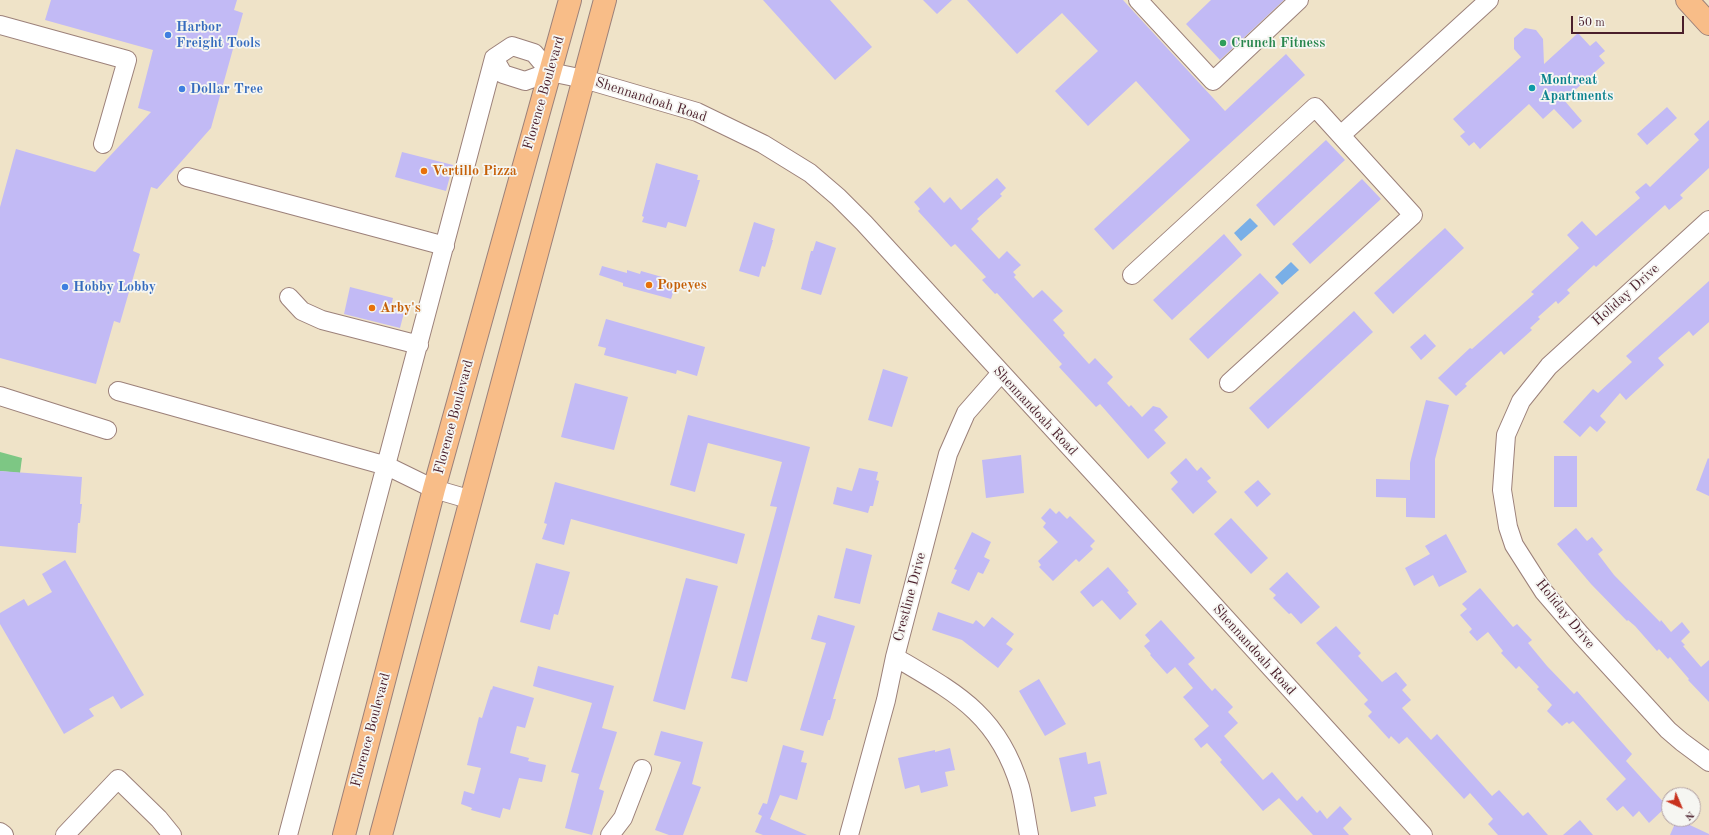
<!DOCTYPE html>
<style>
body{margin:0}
#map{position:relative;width:1709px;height:835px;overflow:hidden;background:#efe3c8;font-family:"Old Standard TT",serif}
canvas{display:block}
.north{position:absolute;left:1661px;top:787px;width:40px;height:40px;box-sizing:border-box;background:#f6f6f2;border:1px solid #b1a0a2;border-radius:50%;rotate:136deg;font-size:11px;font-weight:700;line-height:16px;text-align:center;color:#4a1f2b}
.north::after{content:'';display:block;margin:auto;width:14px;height:18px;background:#c8321e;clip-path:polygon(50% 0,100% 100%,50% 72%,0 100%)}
.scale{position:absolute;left:1571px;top:16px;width:113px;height:18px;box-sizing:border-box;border:2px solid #4a1f2b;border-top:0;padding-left:5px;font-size:12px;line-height:14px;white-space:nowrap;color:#4a1f2b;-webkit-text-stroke:3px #f6f6f2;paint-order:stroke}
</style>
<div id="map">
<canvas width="1709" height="835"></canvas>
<div class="north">N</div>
<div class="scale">50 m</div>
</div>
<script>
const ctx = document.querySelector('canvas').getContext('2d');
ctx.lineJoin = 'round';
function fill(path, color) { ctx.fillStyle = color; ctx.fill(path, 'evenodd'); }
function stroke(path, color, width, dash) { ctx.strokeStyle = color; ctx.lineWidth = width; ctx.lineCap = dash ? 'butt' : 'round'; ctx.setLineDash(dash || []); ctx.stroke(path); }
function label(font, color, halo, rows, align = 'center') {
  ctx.font = font + ' "Old Standard TT",serif'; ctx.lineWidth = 3.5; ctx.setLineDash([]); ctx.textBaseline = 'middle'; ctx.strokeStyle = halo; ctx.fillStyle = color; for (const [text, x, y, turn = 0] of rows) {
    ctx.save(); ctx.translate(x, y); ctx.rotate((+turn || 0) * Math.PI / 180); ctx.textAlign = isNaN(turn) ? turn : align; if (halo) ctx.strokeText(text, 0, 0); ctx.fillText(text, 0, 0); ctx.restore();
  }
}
fill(new Path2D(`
 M0,452L22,458L20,473L0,471Z`), '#7dc784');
fill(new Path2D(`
 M1250,218L1258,226L1241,241L1234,233Z
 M1291,262L1299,270L1282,285L1275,277Z`), '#79afe7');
fill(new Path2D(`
 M51,0H237L234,10L243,13L211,128L157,189L151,187L133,251L140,254L120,323L114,321L96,384L0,358V207L16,149L95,172L151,112L138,108L153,50L45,20Z
 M763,0H830L872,47L835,80Z
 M923,0H952L937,14Z
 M967,0H1123L1225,111L1286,54L1305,75L1113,250L1094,229L1190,140L1136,81L1088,126L1055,91L1098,51L1062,13L1017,54Z
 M1211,0H1284L1220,60L1186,24Z
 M1525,28L1536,30L1543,39L1544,64L1578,33L1590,46L1596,41L1605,51L1599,56L1605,63L1564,100L1582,121L1573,129L1554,109L1543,119L1529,104L1480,149L1474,142L1469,146L1460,136L1465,132L1453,119L1521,57L1514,49V38Z
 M1667,107L1677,118L1647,145L1637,134Z
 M1709,120V168L1680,195L1683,198L1669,210L1665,205L1596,267L1594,265L1567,290L1570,293L1558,304L1556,301L1538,317L1540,319L1530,328L1532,330L1504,355L1501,351L1465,384L1467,386L1456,396L1438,378L1470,348L1472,349L1534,294L1531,292L1579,248L1567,235L1582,221L1596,236L1640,198L1635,192L1646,183L1650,187L1699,140L1694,134Z
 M1326,140L1345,160L1274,226L1256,205Z
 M402,152L453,165L446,191L395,177Z
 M656,163L698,175L697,180H700L686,227L668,222L666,228L642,222L644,217L642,216Z
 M997,178L1006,188L1000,194L1002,196L977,219L979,221L971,229L999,259L1007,251L1021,265L1013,272L1016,275L1014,277L1033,298L1042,290L1063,311L1053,320L1065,333L1063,335L1089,364L1095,358L1113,377L1107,383L1129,407L1131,405L1142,417L1153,406L1160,408L1168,417L1154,430L1166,443L1148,459L1100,404L1096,407L1059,367L1062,364L997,293L995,294L982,280L986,277L955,244L951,247L918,211L920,209L914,202L930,187L944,203L950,197L961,210Z
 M1362,179L1381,199L1310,264L1292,244Z
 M754,222L775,229L772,240H773L765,267L762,266L759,277L739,271Z
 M1445,228L1464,248L1393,314L1374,293Z
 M1224,234L1242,255L1172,320L1153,300Z
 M816,241L836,248L821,295L801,289L811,251H813Z
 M602,266L627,273V270L640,274L641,271L662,277L661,280L676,284L671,299L623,286V283L599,275Z
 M1260,273L1279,293L1208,359L1189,339Z
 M1709,281V322L1693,336L1689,331L1658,358L1664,365L1626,400L1620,393L1600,416L1606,422L1597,432L1590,426L1580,437L1563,422L1593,389L1598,393L1632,362L1626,356Z
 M350,287L393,298L391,306L405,309L400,328L344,314Z
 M1354,311L1373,332L1268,429L1249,408Z
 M606,319L705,347L697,376L677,370L676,374L604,355L606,348L598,346Z
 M1425,334L1436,346L1421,360L1410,347Z
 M883,369L908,377L892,427L868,420Z
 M575,383L628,397L614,450L561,437Z
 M1426,400L1449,405L1435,459V518L1406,517V498L1376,497V479L1410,480V463Z
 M688,415L810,447L747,682L731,678L777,507L770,506L782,462L708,443L695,492L670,485Z
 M1021,455L1024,493L986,498L982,460Z
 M1554,456H1577V507H1554Z
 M1186,458L1197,471L1201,467L1211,478L1207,481L1217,492L1193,514L1171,489L1178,482L1170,473Z
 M1708,458L1709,459V496L1696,490Z
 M859,468L878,472L876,480L879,481L873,506H870L868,513L833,504L837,487L852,491Z
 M0,471L82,477L80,504H82L80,523H78L76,553L0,546Z
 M1258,480L1271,494L1257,507L1244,492Z
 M555,482L745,534L737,564L571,519L564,545L542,539L547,524L544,523Z
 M1050,508L1056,514L1059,511L1067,519L1070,516L1095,541L1090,546L1093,549L1079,562L1076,559L1053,581L1039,567L1041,565L1038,561L1058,542L1043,527L1046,523L1041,518Z
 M1231,518L1268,558L1251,574L1214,534Z
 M1576,528L1587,541L1592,537L1603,550L1598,554L1614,575L1660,622L1661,620L1671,632L1682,622L1690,632L1681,641L1685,645L1683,646L1701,667L1709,660V702L1688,680L1689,679L1670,657L1668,659L1659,649L1657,651L1635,626L1628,620L1627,621L1591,584L1557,544Z
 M972,532L991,542L984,557L990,560L983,574L978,572L969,591L951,583L957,570L954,569Z
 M1446,534L1467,572L1439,587L1433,575L1414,586L1405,568L1430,554L1425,546Z
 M846,548L872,555L860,604L834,598Z
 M65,560L144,695L121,709L113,696L89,709L94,716L64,734L0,624V613L24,599L28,606L52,592L42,574Z
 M536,563L570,572L558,615L554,614L550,630L520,622Z
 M1108,567L1129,591L1127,592L1137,604L1120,620L1102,600L1093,607L1080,592Z
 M1287,572L1320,607L1301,624L1291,613L1289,614L1273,598L1276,595L1269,589Z
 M686,578L718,586L685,710L653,701Z
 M1480,588L1513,627L1517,624L1532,640L1528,643L1547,666L1574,694L1577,691L1632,754L1626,761L1667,806L1649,823L1639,811L1633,817L1623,806L1617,811L1606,799L1626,779L1573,721L1569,724L1567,722L1562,726L1547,711L1552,705L1537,689L1539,687L1519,666L1516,669L1501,653L1503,651L1488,632L1477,641L1469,632L1472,629L1460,615L1467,609L1462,604Z
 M938,612L973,624L976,620L984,627L992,617L1014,634L1006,644L1013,649L998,668L962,640L932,630Z
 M818,615L855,626L837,686L833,699H836L830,720H828L823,736L800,730L826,643L811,639Z
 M1161,620L1195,658L1188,664L1212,691L1215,688L1233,707L1228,712L1238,723L1224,736L1263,780L1272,772L1297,801L1302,796L1317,813L1320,810L1327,819L1340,806L1352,819L1343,828L1349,835H1313L1279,798L1263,811L1220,762L1222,760L1207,743L1201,748L1194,739L1209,726L1183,697L1193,688L1175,667L1167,674L1150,655L1151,654L1144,646L1150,641L1145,635Z
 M1336,626L1361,653L1358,656L1382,682L1396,672L1407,685L1402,690L1411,700L1402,708L1431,740L1437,734L1492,796L1499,790L1523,816L1528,812L1548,835H1498L1488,824L1493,819L1470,793L1464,799L1407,737L1399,744L1391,736L1389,739L1368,716L1372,712L1364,704L1368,700L1316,643Z
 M538,666L614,686L602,728L617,732L599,789L604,791L592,835L565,828L579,774L571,772L592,703L533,686Z
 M1039,679L1066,724L1045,736L1019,691Z
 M493,686L534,698L525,728L517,726L510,753L529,758L528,761L546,765L542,782L519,778L510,810L503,808L500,818L471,810L472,808L461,804L464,791L474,794L481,768L467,765L479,717L482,718L491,689L492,690Z
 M661,731L703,742L692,784L701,787L683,835H669L655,830L681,762L654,755Z
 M783,745L804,751L801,762L807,763L797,800L780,795L770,819L807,835H763L755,832L762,816L758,814L763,803L767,804Z
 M950,748L955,770L945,772L948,786L921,793L919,785L905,789L898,758L935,750V752Z
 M1086,752L1088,764L1100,761L1107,794L1094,797L1096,806L1071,812L1059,758Z
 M1677,819L1709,834V835H1670Z
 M1580,820L1593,835H1563Z`), '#c2baf5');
const minor = new Path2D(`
 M1138,0L1213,81L1299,0
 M0,25L127,60L103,144
 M494,58L503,74L525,81L550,72L584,79L697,112L763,144L810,173L838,197L864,223L1110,491L1423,835
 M1341,135L1489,0
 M187,177L445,246
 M1709,220L1549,366L1521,401L1506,435L1502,490L1508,527L1514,545L1544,592L1581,635L1668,730L1682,742L1709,762
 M1132,275L1315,107L1413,215L1229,383
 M289,297L302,311L322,320L419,345
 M118,391L387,466L434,489L472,500
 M0,396L107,430
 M895,657C956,693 998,714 1020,787C1024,802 1026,819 1029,835
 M0,832L4,835
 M65,835L118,779L159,819L172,835
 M288,835L494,58L512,46L534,53L550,72
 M610,835L623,818L642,769
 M849,835L886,700L895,657L948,454L966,413L1001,373`);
const major = new Path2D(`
 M1687,0L1709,24`);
const highway = new Path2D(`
 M344,835L434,489L570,0
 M381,835L605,0`);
stroke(minor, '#9c817a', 20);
stroke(major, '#9c817a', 24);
stroke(highway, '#9c817a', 24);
stroke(minor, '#fff', 18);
stroke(major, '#f8bd88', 22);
stroke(highway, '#f8bd88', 22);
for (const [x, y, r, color] of [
 [168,35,4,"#3f7fe0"],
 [1223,43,4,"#2e9e5b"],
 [1532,88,4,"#0f9aa8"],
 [182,89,4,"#3f7fe0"],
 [424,171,4,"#e8710a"],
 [649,285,4,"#e8710a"],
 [65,287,4,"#3f7fe0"],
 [372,308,4,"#e8710a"]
]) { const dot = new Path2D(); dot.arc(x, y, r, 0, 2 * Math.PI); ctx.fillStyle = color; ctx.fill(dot); stroke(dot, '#f6f6f2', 1.5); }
label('bold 14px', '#366cbe', '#f6f6f2', [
 ["Harbor",176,27],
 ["Freight Tools",176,43],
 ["Dollar Tree",190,89],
 ["Hobby Lobby",73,287]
], 'left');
label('bold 14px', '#27864d', '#f6f6f2', [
 ["Crunch Fitness",1231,43]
], 'left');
label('bold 14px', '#0d838f', '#f6f6f2', [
 ["Montreat",1540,80],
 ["Apartments",1540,96]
], 'left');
label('14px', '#4a1f2b', '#f6f6f2', [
 ["Florence Boulevard",544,93,-74],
 ["Shennandoah Road",651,100,18],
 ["Holiday Drive",1626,295,-42],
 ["Shennandoah Road",1035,411,47],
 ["Florence Boulevard",454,417,-75],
 ["Crestline Drive",910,597,-75],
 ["Holiday Drive",1565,614,51],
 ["Shennandoah Road",1254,650,48],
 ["Florence Boulevard",371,730,-75]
]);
label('bold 14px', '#c56008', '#f6f6f2', [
 ["Vertillo Pizza",432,171],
 ["Popeyes",657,285],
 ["Arby's",380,308]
], 'left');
</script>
